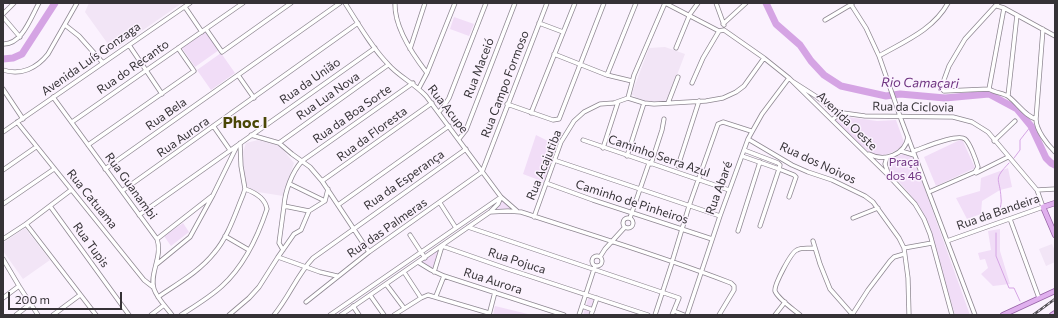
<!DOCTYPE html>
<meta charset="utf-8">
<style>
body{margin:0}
#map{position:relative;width:1058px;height:318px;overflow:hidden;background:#fbf2fe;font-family:Commissioner,sans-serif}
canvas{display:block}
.frame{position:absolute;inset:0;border:4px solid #353236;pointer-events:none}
.scale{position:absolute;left:8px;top:292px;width:114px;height:18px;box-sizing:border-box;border:2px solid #353236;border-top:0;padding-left:5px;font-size:12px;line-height:14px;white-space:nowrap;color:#353236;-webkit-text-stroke:3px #fbf2fe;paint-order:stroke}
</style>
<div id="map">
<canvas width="1058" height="318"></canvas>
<div class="frame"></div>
<div class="scale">200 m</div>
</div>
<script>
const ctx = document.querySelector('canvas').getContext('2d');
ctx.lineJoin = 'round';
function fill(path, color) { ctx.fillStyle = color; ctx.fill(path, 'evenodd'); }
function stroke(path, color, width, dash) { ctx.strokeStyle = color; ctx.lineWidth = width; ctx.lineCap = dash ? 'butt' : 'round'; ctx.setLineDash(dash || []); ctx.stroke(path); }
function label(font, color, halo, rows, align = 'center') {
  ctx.font = font + ' Commissioner,sans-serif'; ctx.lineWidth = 3; ctx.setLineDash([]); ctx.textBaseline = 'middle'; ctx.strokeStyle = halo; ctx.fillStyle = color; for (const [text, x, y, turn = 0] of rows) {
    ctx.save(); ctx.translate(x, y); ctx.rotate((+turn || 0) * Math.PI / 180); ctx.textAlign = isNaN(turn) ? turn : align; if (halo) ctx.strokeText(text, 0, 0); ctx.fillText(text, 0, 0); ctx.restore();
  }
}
fill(new Path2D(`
 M89,3H182L113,51L85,12Z
 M665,47L685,54L667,101L644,102L634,98L635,96L632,95V93L649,48Z
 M258,140L280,146L294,163L283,196L258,192L248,187L244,179L241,158L246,143Z
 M25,228L50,260L23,279L3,251V243Z
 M1052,244L1055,251V262L1046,266L1039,249Z`), '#f2e5f6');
fill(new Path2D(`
 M454,17L474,24L469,36L450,29Z
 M206,31L219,50L195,67L182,48Z
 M221,53L235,73L211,90L197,70Z
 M840,116L877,121L896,120L904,142L903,146C897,150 890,154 883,155C866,157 846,131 835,121Z
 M536,135L558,146L544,182L523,174Z
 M962,139L975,168L936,186L924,157Z
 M906,153L911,155L914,159L970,315H955L927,221L918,204L889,170C887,157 896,157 906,153Z
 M1008,168L1012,187L1000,190L982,201L981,214L967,219L956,198L980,191L981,178Z
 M502,199L515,210L491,211Z
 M183,223L189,232L171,246L164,236Z
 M1000,229V251L1010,284L993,286L981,274L988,268L985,259L980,260L978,253L991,250L988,231Z
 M442,246L435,271L419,262Z
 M589,296L595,298L590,315H583Z
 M495,306L532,315H493Z`), '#f1ddf7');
stroke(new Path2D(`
 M1014,158L1020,150V140L1031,126
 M1000,211C1000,207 1002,202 1001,198C1000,177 992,181 1009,163
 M996,233V256L1009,288H1014L1020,301`), '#d5a4e4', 1);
stroke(new Path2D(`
 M766,3L776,24L800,45L811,61L824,75L841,86L886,96L900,94L945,98L989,94L1017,109L1031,126L1046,158L1051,163L1055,165
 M3,59L13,58L22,54L55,3`), '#d5a4e4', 7);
const minor = new Path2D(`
 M345,3C358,23 371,47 388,64C398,76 414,83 426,96L501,197L517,211
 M395,3C394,27 413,55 427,73
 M665,3L719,31L724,30
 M716,3L724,25
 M850,3L866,28L879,56L901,119L975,315
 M998,3L965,39L949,66L941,88L944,91L989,89C995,93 1004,93 1009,97C1018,104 1026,117 1036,119C1036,130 1047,144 1055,152
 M997,6L1004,8L1055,36
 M185,7L202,32
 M3,14L14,3
 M3,17L20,37
 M825,20L852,4
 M539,23L563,32
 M723,24L746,3
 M65,25L79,36L103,63
 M206,29L222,52L291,3
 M724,30L764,58L789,78L889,176L915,204L924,219L930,234L952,315
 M3,44C22,45 31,17 39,3
 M129,45L162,94
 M676,48L690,14L698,3
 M410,49L425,3
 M554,54L607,75L632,81
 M879,56C905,41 933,30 948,3
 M3,70C21,76 37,68 48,54L77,3
 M238,75L254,98
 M607,75L636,3
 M792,81L817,97L834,110L843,113L865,116L953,117L972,122L988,132L1037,190L1043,207L947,241
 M692,83L703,58L719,31
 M419,88L427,73L455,3
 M3,89L23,119
 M989,89L1004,8
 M1008,96L1017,15
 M53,97L157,239C163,256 149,274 154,289C157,298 166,307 172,315
 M628,98L634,75L665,3
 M668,103L678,77
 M507,104L553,120L559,119L604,3
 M439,112L444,106L449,98L486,3
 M531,113L575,3
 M1036,119L1043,29
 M832,120L840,113
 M17,122L144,280L153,287
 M72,122L243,3
 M214,127L230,150
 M3,132L190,3
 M251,135L279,143L292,154L310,167L322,181L369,252
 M459,139L466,130L515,3
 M748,139L792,165L808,172L832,180L865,196L873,202L899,238L904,248L908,278L909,315
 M583,140L729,190
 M994,141L1015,121
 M279,143L388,65
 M88,145L194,71L178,48
 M603,148L618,102
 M901,151L914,155
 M914,151C923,148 958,133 965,139C970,143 976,160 978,167L975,172L929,192
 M869,154C884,162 905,155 908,137
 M627,156L644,103
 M742,156L779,169L780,165L778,163L744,150
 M887,157L885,164L888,173
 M554,160L720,216
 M651,164L662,130L664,119
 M678,166L699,101
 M105,169L340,3
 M3,170L36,147
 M976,173L1008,157
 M322,181L432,103
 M546,183L593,200L712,239
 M290,184L325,201
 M1037,190L1055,189
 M122,191L358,23
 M440,203L456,228
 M3,204L54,169
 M338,205L449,126
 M50,206L129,315
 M284,206C285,191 292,172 302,161L413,83
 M491,211L498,204L501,197
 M139,215L375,48
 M534,217L561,142L574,121L584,112L600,104L614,103L628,98L644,103L654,104L706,101L723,98L736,92L744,86L764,58
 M623 223a5 5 0 1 1 10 0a5 5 0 1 1-10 0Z
 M630,218L649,163
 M853,218L878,208
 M1010,219L1039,298
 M26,224L96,315
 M760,226L779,169L794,175L796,177L789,197
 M468,227L679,298L672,315
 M738,231L760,162
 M410,235L425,258
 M225,236L249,250
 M3,239L26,224L71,190
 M157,239L212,196
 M813,241L820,264L830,289L852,314
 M904,248L932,243
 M283,250L279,243L284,206L309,211L325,201L328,189
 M592 261a5 5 0 1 1 10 0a5 5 0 1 1-10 0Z
 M278,257L294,234L301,230L309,211
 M600,257L605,249L625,227
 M3,259L19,286L38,315
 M418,262L431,270L444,276L564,315
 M672,262L689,206L718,124L723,122L751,131
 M157,264L190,237L213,195L237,146
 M404,272L421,298
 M434,272L442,246L505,268L648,315
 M386,284L404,308
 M370,295L384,315
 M436,296L444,276
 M158,297C177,284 200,271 214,253C228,237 235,214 243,195L245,189L241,166L240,143
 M3,298L19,286
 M306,302L369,252L482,172L547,3
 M353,306L359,315
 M582,306L593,310
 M674,311L684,315
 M16,315L30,304
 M53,315L80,295
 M151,315L164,305
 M181,315C195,306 210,297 222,286C244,266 258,236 267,209C265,198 254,192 245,189
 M229,315L249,298L259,287L278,257L320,272L337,276
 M274,315C289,297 297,275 313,258L466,149
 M330,315L501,197
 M341,315L490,212L508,211L521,212C591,235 662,256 731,283L734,286V290L719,315
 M394,315L421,298L428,295L489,313
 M489,315L495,292
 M579,315L595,266
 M591,315L597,298
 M655,315L672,263
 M687,315L720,216L748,139L762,114L789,78
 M775,315L785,302
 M800,315C793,309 778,299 775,291C774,285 791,252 797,250C802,247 810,249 815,248
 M852,315L868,290L890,261L894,257L904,254`);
const major = new Path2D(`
 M1055,203L1043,207L1055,235
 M1003,315L1055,291
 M1052,315L1055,313`);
stroke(minor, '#8e8791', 5);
stroke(major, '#9662a6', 6);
stroke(minor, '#fff', 3.5);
stroke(major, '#e0b0ee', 4.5);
const rail = new Path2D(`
 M1033,315L1055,299`);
stroke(rail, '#524e54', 2.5);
stroke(rail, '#fbf2fe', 1, [3]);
label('12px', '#353236', '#fbf2fe', [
 ["Avenida Luís Gonzaga",91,59,-35],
 ["Rua do Recanto",133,67,-35],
 ["Rua Maceió",479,68,-69],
 ["Rua da União",310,81,-35],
 ["Rua Campo Formoso",505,84,-69],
 ["Rua Lua Nova",328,96,-35],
 ["Rua da Ciclovia",913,107,1],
 ["Rua Acupe",448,109,52],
 ["Rua Bela",166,114,-35],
 ["Rua da Boa Sorte",352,114,-35],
 ["Avenida Oeste",847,121,44],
 ["Rua da Floresta",372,134,-36],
 ["Rua Aurora",183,137,-35],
 ["Caminho Serra Azul",659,156,19],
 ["Rua dos Noivos",818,163,25],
 ["Rua Acajutiba",544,165,-68],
 ["Rua da Esperança",404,180,-35],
 ["Rua Guanambi",131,186,54],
 ["Rua Abaré",719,188,-70],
 ["Rua Catuama",92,199,51],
 ["Caminho de Pinheiros",632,202,18],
 ["Rua da Bandeira",998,212,-19],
 ["Rua das Palmeras",387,228,-35],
 ["Rua Tupis",91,245,54],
 ["Rua Pojuca",517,261,18],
 ["Rua Aurora",493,281,18]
]);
label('12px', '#6f3481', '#fbf2fe', [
 ["Praça",904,162],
 ["dos 46",904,176]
]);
label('italic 13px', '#6e3380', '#fbf2fe', [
 ["Rio Camaçari",920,83,1]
]);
label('bold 16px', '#4a4706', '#fbf2fe', [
 ["Phoc I",245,123]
]);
</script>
